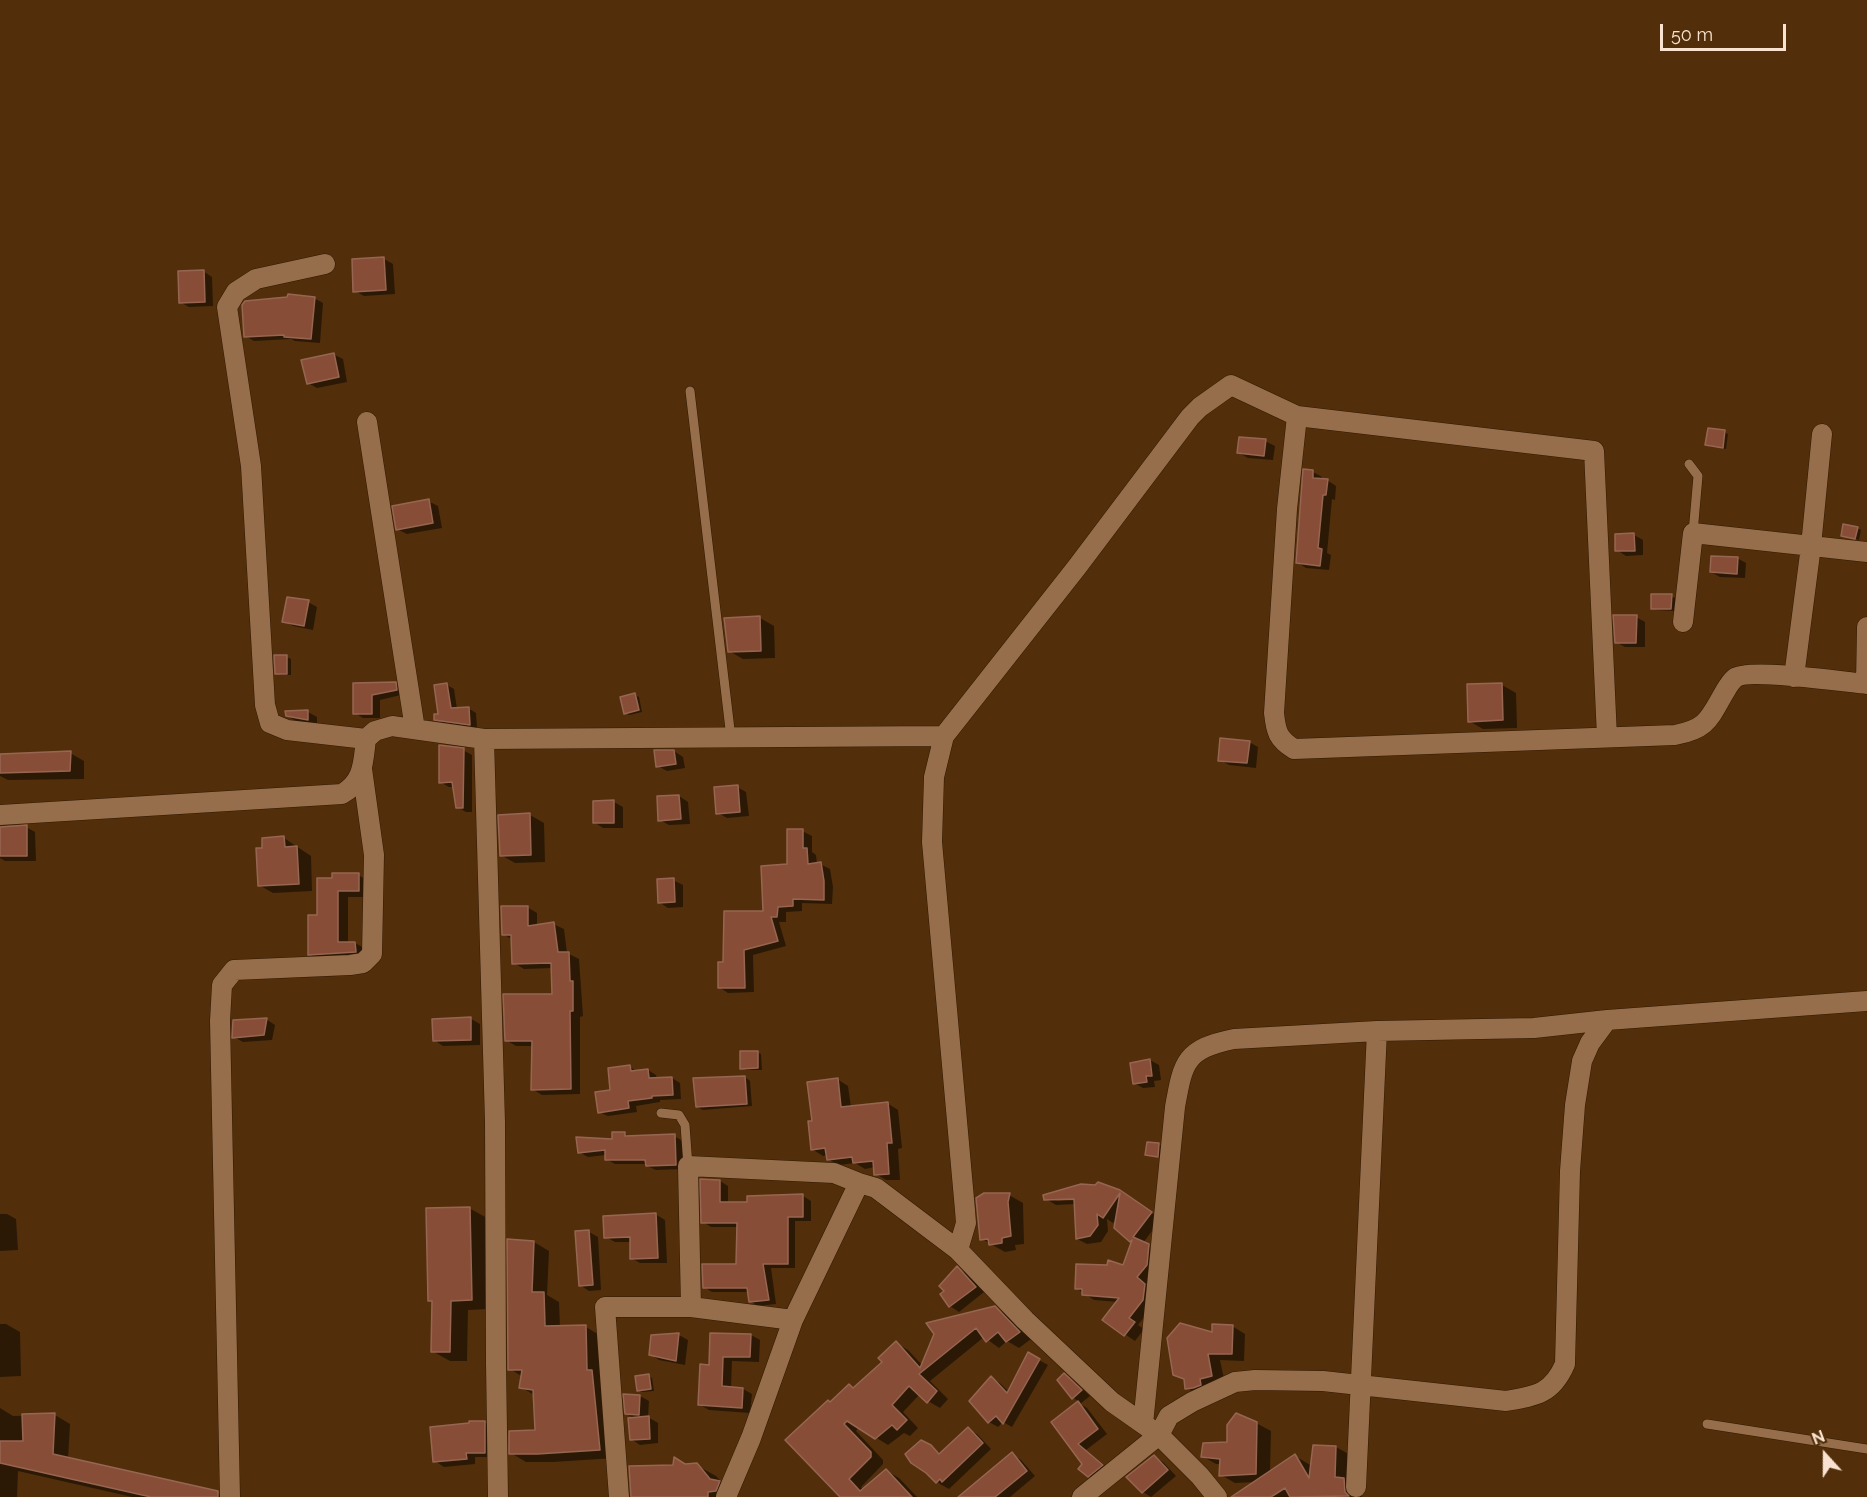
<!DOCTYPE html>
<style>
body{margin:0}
#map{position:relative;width:1867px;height:1497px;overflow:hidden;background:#522f0a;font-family:Raleway,sans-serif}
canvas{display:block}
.north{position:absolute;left:1795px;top:1425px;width:60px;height:60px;-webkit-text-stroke:4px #522f0a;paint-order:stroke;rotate:339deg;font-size:16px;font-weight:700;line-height:24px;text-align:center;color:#f9e3d0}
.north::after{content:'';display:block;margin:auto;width:21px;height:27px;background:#f9e3d0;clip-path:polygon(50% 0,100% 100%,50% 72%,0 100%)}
.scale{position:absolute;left:1660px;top:24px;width:126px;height:27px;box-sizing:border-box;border:3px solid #f9e3d0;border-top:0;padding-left:8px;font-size:18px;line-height:21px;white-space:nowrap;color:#f9e3d0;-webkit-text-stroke:4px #522f0a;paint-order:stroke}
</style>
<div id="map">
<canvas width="1867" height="1497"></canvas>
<div class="north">N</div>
<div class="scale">50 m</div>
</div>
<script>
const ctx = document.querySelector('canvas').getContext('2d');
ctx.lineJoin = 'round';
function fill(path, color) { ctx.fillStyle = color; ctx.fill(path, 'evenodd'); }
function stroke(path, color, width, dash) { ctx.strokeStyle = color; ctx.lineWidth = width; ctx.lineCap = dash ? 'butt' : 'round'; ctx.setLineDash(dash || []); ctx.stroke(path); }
fill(new Path2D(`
 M384,259L393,264L395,294L364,296L355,291Z
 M203,271L212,277L213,306L189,307L180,302Z
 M314,298L323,303L320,343L295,341L291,339L254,341L245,336Z
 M333,354L343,359L347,382L317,388L308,383Z
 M1724,432L1728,434L1726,449L1711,447L1707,445Z
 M1265,441L1275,446L1273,460L1248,458L1239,453Z
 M1313,472L1322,477V480H1327L1336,486L1335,500L1332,499L1327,553L1331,555L1329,570L1306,568L1297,562Z
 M428,501L438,506L442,528L407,534L397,529Z
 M1857,528L1861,530L1859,540L1842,535Z
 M1634,535L1643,540V555L1626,556L1617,550Z
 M1737,558L1746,563L1745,578L1720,577L1711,572Z
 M1671,596L1675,598V611L1656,610L1652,608Z
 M308,602L317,607L313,630L293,626L284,621Z
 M1636,617L1645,622V647H1625L1616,642Z
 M760,618L774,626L775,658L743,659L729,651Z
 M287,657L291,659V675H281L277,673Z
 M395,684L404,689L405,694L380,700V718H363L355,713L354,685Z
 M447,685L454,689L457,709L468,708L476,713L477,728L443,723L436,719L440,715Z
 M1502,685L1516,693L1517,728L1483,729L1469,721Z
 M635,695L639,697L642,712L629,715L625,713Z
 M308,712L317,717V724L296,721L287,716Z
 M1249,742L1258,747L1256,768L1229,765L1220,760Z
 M463,750L472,755V812H466L457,807L454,787H449L440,782Z
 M674,751L683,757L685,768L667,771L658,766Z
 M70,753L84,761V779L8,780L0,776V756Z
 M737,787L746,792L749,816L727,818L718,813Z
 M679,796L688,802L690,824L669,825L660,820Z
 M614,802L623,807V828H603L594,822Z
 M530,815L544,823L545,862L515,863L501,855Z
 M26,827L35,832L36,861H5L0,858V828Z
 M802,831L812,836V852L816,855L817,864H820L830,869L833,887L832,904L802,903V911L786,912V922H779L786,946L753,955L754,992L728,993L719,987L725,963L765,913L788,866Z
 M284,838L311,856L312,891L273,893L259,885L264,849Z
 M358,875L369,881V897H348V943H355L366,949V957L320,960L309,954L333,879Z
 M673,880L683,885V907L668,908L659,902Z
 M527,907L537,913V926L553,924L564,929L567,953L579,959L583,1016L580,1017V1094L542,1095L532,1089L533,1046H516L506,1040L554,996L553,968L524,969L514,963L513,940L503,934Z
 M266,1019L275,1025L272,1040L243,1042L234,1037Z
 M471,1019L480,1024V1045L443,1046L434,1040Z
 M757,1052L761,1054L762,1070H746L742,1068Z
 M1150,1060L1159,1065L1161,1080L1154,1081L1155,1087L1143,1088L1134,1083Z
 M630,1067L638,1072L648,1070L656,1075L657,1079L672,1078L680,1083L681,1099L660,1100V1102L636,1106L637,1112L608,1116L599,1112Z
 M745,1077L750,1081L752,1106L703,1110L697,1107Z
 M837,1079L848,1086L851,1107L887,1103L898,1110L902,1148L898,1149L900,1180H886L876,1174L875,1167L865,1169L855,1163L839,1165L828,1159V1155L823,1156L812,1149L813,1122Z
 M625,1134L631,1137L674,1136L683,1141L684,1169L656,1170L647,1166V1164H615L606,1159V1155L588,1157L579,1152L613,1140Z
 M1159,1145L1163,1147L1162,1158L1147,1154Z
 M702,1180L720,1181L728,1186V1204H749L803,1196L811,1201V1221H795V1268H771L776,1304L758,1306L750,1301L749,1292H712L704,1287L737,1265L738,1227H711L703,1222Z
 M1119,1192L1161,1219L1143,1243L1159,1252L1157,1271L1146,1284L1155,1291L1153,1306L1138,1325L1144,1329L1135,1341L1104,1320L1118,1302L1094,1300L1076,1288L1124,1267L1133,1242L1117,1218L1113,1223L1107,1219L1108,1231L1101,1242L1087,1244L1077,1239L1075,1204L1056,1205L1046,1199ZM1062,1198L1081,1200L1055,1201Z
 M1009,1195L1023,1203L1024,1244L1015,1245L1016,1250L1005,1252L982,1239Z
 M469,1208L487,1218L489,1309L468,1310L467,1361H450L432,1351L433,1303L430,1300Z
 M0,1214H7L16,1219L18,1250L0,1251Z
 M655,1214L665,1220L667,1263H640L631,1258V1242H615L606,1237Z
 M589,1232L598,1237L601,1290L589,1291L580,1285Z
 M534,1242L549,1251L547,1295L559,1302L560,1327H586L601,1336L615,1458L553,1462H526L511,1453L537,1431L534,1395L521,1387L523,1377L510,1369Z
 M957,1268L966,1273L984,1292L959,1312L950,1306L946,1291Z
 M995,1308L1008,1315L1031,1339L1019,1348L1007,1341L999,1348L984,1337L930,1381L948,1399L940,1408L928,1401L920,1394L903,1412L918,1428L910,1436L904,1433L888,1445L859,1427L856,1431L883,1460V1464L861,1487L864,1490L887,1471L899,1478L917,1497H842L831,1404L854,1389L885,1362L896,1343L908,1350L923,1366Z
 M0,1324H6L20,1332L21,1376L0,1377Z
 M1232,1326L1245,1334L1244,1361L1220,1360L1225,1383L1200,1395L1187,1388L1186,1381L1174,1374L1213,1334Z
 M679,1335L688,1340L685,1365L659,1360L650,1354Z
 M751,1335L760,1340L759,1362L732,1361L731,1388L743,1389L752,1394L750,1413L709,1410L700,1405L710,1366Z
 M1028,1354L1048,1365L1012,1427L1003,1422L998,1427L989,1422L992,1378L1001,1384L1009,1392Z
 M1064,1375L1074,1381L1090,1396L1080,1404L1087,1408L1107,1434L1086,1450L1111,1470L1098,1481L1089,1476L1084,1464L1053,1422L1080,1402L1073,1398Z
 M648,1376L652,1378L654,1391L642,1392L638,1390Z
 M640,1396L649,1401L648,1417L658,1423V1443L640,1445L631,1439L636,1419L626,1414Z
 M0,1408L13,1416L55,1415L70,1424L68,1459L217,1493L225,1497H132L18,1471L17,1497H0Z
 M484,1422L494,1427V1457H475V1464L444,1467L435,1461Z
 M1256,1423L1271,1431L1270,1472L1295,1456L1312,1466L1314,1447H1336L1354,1457L1362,1497H1233L1255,1482L1235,1483L1221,1475V1464H1216L1202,1456L1229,1443Z
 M968,1429L977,1434L991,1449L949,1489L940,1484L927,1471L921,1442L942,1454Z
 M1012,1454L1021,1460L1035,1476L1010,1497H961Z
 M1154,1457L1163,1462L1176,1476L1151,1497L1143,1492L1129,1477Z
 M685,1465H696L716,1476L736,1497H632Z`), '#0007');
const building = new Path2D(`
 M384,257L386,290L353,292L352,259Z
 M204,270L205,302L179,303L178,271Z
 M288,294L315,297L311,339L284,337V335L244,337L242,305L245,301L287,297Z
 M334,353L339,377L307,384L301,360Z
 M1708,428L1725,430L1723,448L1705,445Z
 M1239,437L1266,439L1264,456L1237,453Z
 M1303,469L1313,470V478L1328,479L1326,495H1323L1318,548L1322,549L1320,566L1296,563Z
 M429,499L433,523L396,530L392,506Z
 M1843,524L1858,527L1855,539L1841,536Z
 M1634,533L1635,551H1615V534Z
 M1711,556L1738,557L1737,574L1710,572Z
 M1651,594H1672L1671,609H1651Z
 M287,597L309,600L304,626L282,622Z
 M1613,615H1637L1636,643H1615Z
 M760,616L761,651L728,652L724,618Z
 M274,655H287V674H275Z
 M396,682L397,690L372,695V714H353V683Z
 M447,683L451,708L469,707L470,725L434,720V714H438L434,685Z
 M1502,683L1503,720L1468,722L1467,684Z
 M635,693L639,710L624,714L620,697Z
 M308,710V720L286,716L285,711Z
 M1220,738L1250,741L1247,763L1218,761Z
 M439,745L464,748L463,808H456L452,782L439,783Z
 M654,750H674L676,764L656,767Z
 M71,751L70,771L0,773V754Z
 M738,785L740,812L716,814L714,787Z
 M679,795L681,819L658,821L657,796Z
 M614,800V823H593V801Z
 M530,813L531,855L500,856L498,815Z
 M27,825V856H0V827Z
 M787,829H803V848H807L808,864L821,862L824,881V900L793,899V906L778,907L777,917H771L778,941L744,950L745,988H718V962H723L724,911H763L761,866L787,864Z
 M284,836L285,847L297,846L299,884L258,886L256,848H262V838Z
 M332,873H359V891H338V942H355L356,952L308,955V915H317V878H332Z
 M674,878L675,902L658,903L657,879Z
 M501,906H528V926L554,922L558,952H569L570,981H573V1011H570L571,1089L531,1090L532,1041H505L503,994H552L551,963L512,964L511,935H502Z
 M471,1017V1040L433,1041L432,1019Z
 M267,1018L264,1035L232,1038L233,1020Z
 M740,1051H758V1068L740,1069Z
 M1150,1059L1152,1076H1146L1147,1082L1133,1084L1130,1063Z
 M630,1065L631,1071L648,1069L649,1078L672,1077L673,1095L652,1096V1098L628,1101L629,1108L598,1113L595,1092L610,1090L608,1068Z
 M745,1076L747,1104L696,1107L693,1078Z
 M838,1078L841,1107L888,1102L892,1143H887L889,1174L874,1175L873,1161L853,1163L852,1157L827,1160L825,1148L811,1150L808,1121H812L807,1082Z
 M612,1132H625V1136L675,1134L676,1165L646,1166L645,1160H605V1150L578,1153L576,1137L612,1139Z
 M1147,1142L1159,1143L1158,1157L1145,1155Z
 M700,1179L720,1180V1202H747V1196L803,1194V1217H788V1264H763L769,1300L749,1302L747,1288H703L702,1264H736L737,1223H701Z
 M1098,1182L1120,1190L1152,1212L1133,1237L1149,1244L1147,1265L1137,1277L1145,1284L1143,1300L1129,1318L1135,1322L1124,1336L1102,1320L1119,1298L1082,1295V1289H1075L1076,1264L1107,1265L1108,1260L1123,1265L1132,1240L1130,1242L1114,1228L1120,1193L1103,1218L1097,1214L1098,1225L1090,1236L1076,1239L1074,1199L1044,1200L1043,1195L1081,1184L1095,1185Z
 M984,1193H1010L1008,1202L1011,1236L1002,1238V1243L989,1245L988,1239L980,1240L976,1198Z
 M470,1207L472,1300L451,1301L450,1352H431L432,1301H428L426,1208Z
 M656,1213L658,1258L630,1259V1237L604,1238L603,1216Z
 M589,1230L593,1285L579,1286L575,1231Z
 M507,1239L534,1241L532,1292H544L545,1326L586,1325L587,1370H592L600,1450L537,1454H509V1431L535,1430L533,1390L519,1388L522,1370H508Z
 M957,1266L976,1287L949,1307L940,1294L944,1291L939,1286Z
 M995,1306L1020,1332L1006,1342L998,1332L986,1342L976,1328L919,1374L937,1391L927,1403L909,1386L892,1405L907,1420L897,1430L892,1425L875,1439L847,1421L844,1424L871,1452V1457L849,1479L860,1491L886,1469L912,1497H840L785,1440L828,1400L830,1402L849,1384L853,1388L882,1362L878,1358L896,1341L920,1368L934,1334L926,1323Z
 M1180,1323L1212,1332V1324L1233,1325L1232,1354H1208L1212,1376L1200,1379L1201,1385L1193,1388L1185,1389L1184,1379L1173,1375L1167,1338Z
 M679,1333L676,1361L649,1355L651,1335Z
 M710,1333L751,1334L750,1357H723L722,1386L743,1388L742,1408L698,1405L700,1364L709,1365Z
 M1028,1352L1040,1359L1003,1424L996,1416L988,1423L969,1401L991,1376L1007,1393Z
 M1064,1373L1082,1390L1072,1399L1057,1380Z
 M649,1374L651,1389L637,1391L635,1376Z
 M623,1394L640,1395L639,1415L625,1414Z
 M1078,1401L1098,1429L1078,1444L1103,1465L1088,1477L1078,1469L1082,1464L1051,1422Z
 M55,1413L53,1454L218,1491V1497H151L0,1463V1441H23L22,1414Z
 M1236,1413L1257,1422L1256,1474L1219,1476L1220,1459L1201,1457L1203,1443L1227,1442V1425Z
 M649,1416L650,1439L630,1440L628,1418Z
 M469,1421H485V1453H466L467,1459L433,1462L430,1427L469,1423Z
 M968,1427L983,1443L942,1482L940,1479L936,1483L926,1473L911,1463L905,1454L921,1440L931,1445L939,1454Z
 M1313,1445L1336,1446L1335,1477L1344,1478L1345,1492L1349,1496L1290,1497L1285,1488L1271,1497H1231L1295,1454L1309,1478Z
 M1012,1452L1027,1471L995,1497H958Z
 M1154,1455L1168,1470L1142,1493L1126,1477Z
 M674,1457L685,1464L697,1463L710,1479L720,1481L716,1491L708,1492V1497H631L629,1466L673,1465Z`);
fill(building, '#874d36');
stroke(building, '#976652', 1.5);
const service = new Path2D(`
 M690,391L731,738
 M1689,464L1698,476L1693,533
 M661,1113L679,1115L685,1125L688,1166
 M1707,1424L1867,1449`);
const minor = new Path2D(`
 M325,264L256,279L236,292L227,307L251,466L265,705L270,723L287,730L366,739
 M1297,416L1287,509L1274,713C1276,732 1278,739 1294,749L1675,735C1707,729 1709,719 1724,693C1727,688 1730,682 1735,678C1748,668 1845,682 1867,684
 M367,422L415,729
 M1683,622L1693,533L1867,552
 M1794,677L1811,546L1822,434
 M1866,684L1867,627
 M484,739L495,1122L496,1363L498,1497
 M0,815L342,794C364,781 363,763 366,739L375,731L392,726L484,739L944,736
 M958,1250L966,1223L965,1210L932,842L934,777L944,736L1077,567L1190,417L1200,407L1231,385L1297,416L1594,451L1607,737
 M691,1307L688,1166L834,1173L859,1183L876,1188L958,1250L1025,1320L1112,1402L1159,1435L1200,1476L1217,1497
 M1143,1424L1175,1107C1183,1062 1185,1049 1234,1039L1377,1031L1534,1028L1607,1020L1867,1001
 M1356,1487L1377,1031
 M230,1497L220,1021L222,985L234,970L350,965L363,963L372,954L374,855L362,769
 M619,1497L605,1307H691L793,1320
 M726,1497L751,1438L793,1320L859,1183
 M1082,1497L1159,1435L1169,1416L1192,1402L1235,1382L1255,1380L1323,1381L1506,1401C1536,1396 1552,1394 1565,1364L1570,1171L1575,1105L1582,1061L1590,1043L1607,1020`);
stroke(service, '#321800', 10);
stroke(minor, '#321800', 21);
stroke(service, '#966e4b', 9);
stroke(minor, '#966e4b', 20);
</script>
